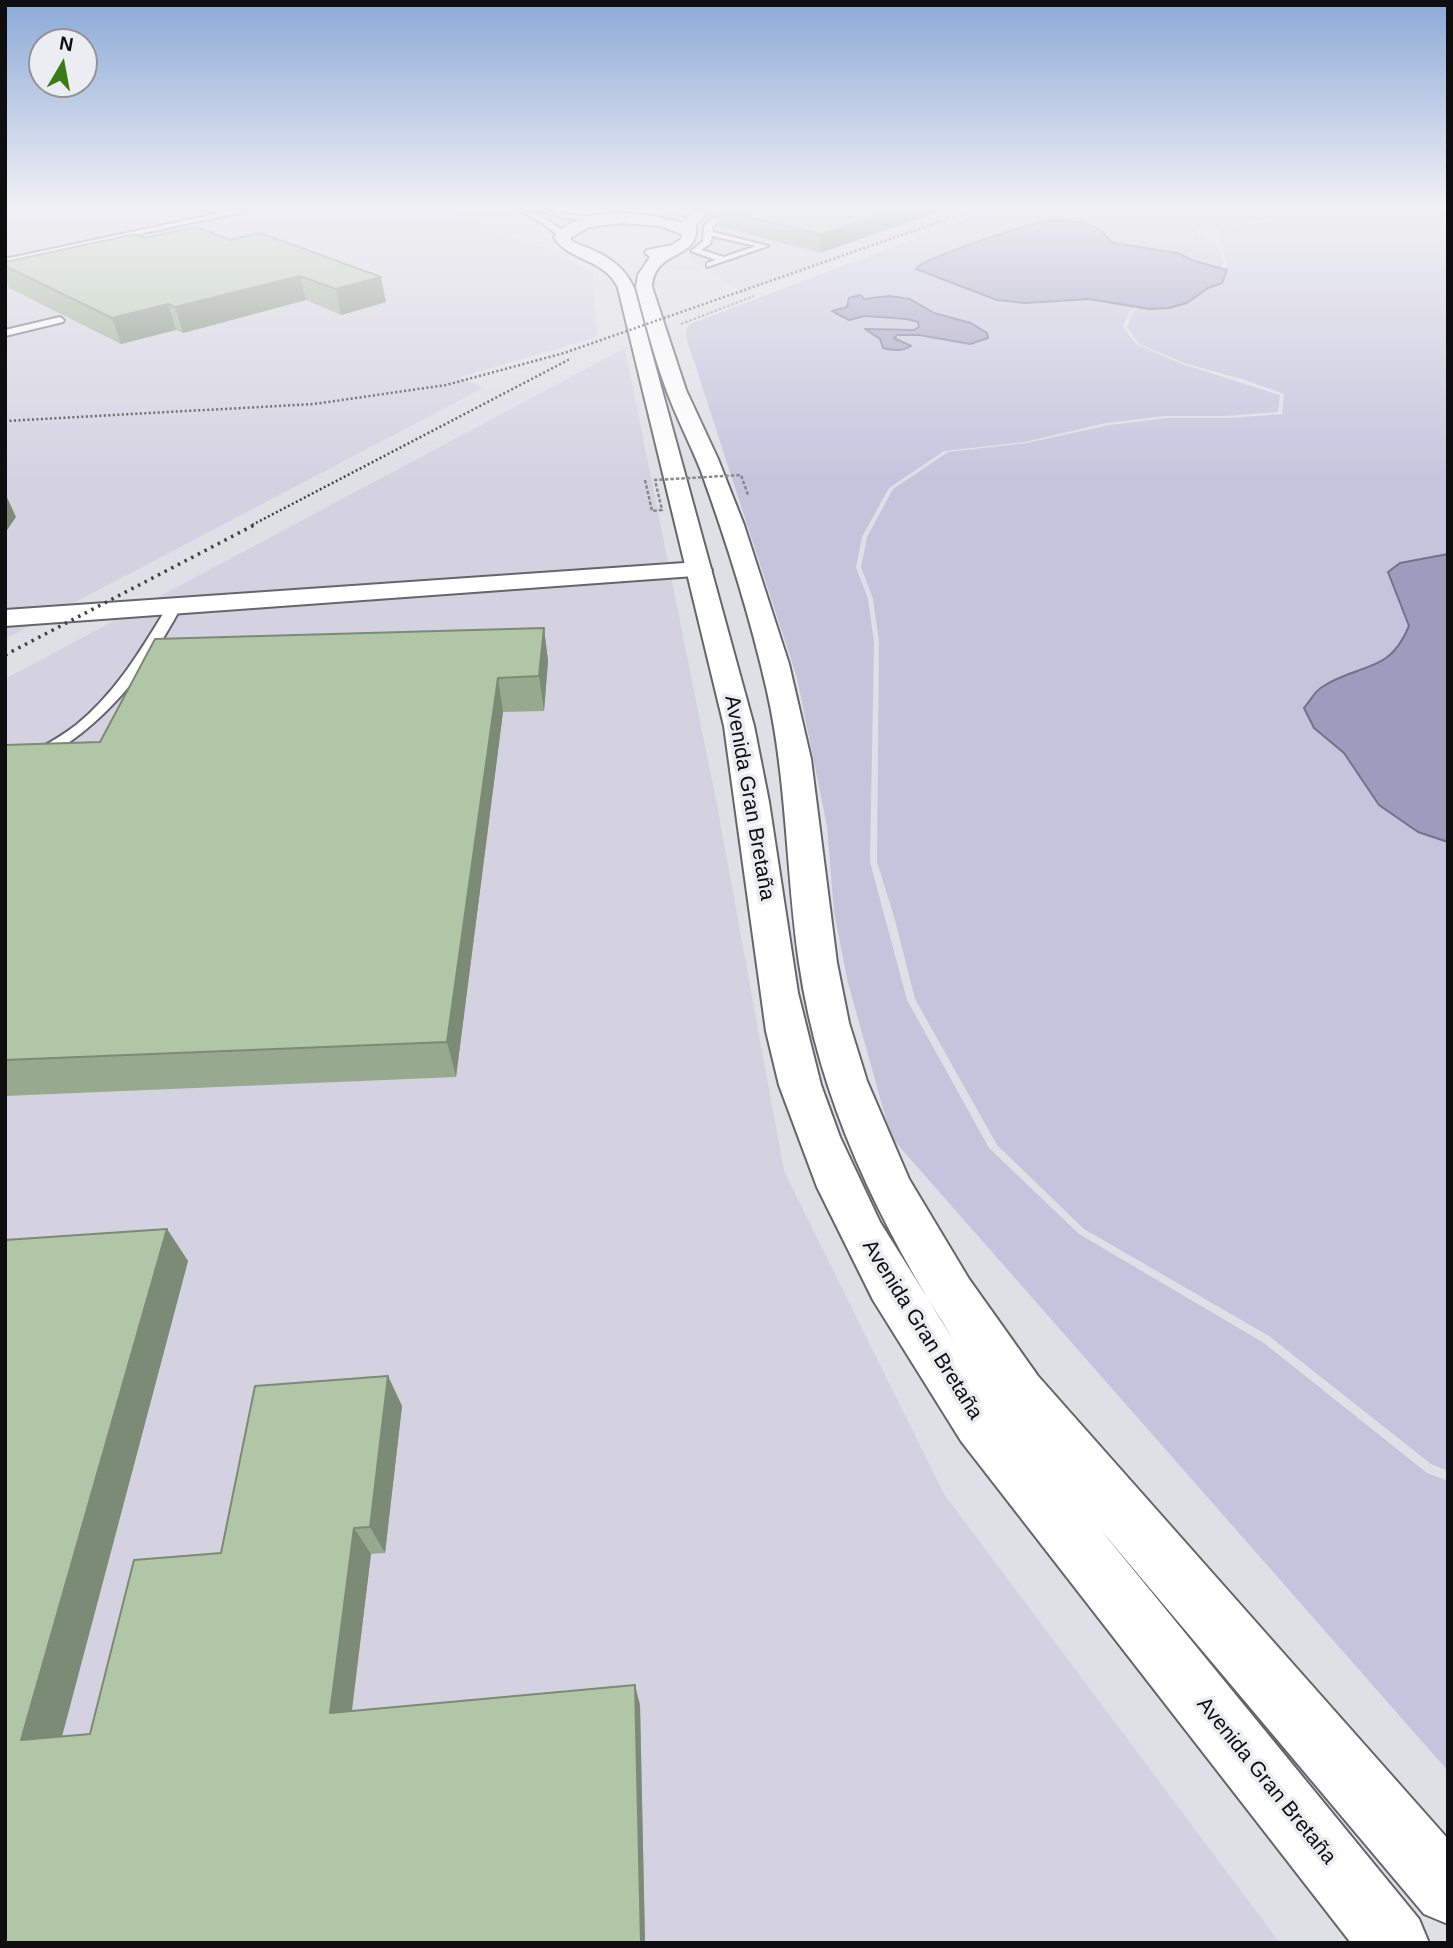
<!DOCTYPE html>
<meta charset="utf-8">
<style>
body{margin:0}
#map{position:relative;width:1453px;height:1948px;overflow:hidden;background:#dfdfe6;font-family:Arial,sans-serif}
canvas{display:block}
.frame{position:absolute;inset:0;border:7px solid #0e0e10;pointer-events:none}
.north{position:absolute;left:28px;top:28px;width:70px;height:70px;box-sizing:border-box;background:#ececf3;border:2px solid #939398;border-radius:50%;rotate:10deg;font-size:19px;font-weight:700;line-height:28px;text-align:center;color:#0e0e10}
.north::after{content:'';display:block;margin:auto;width:24px;height:32px;background:#3c7a16;clip-path:polygon(50% 0,100% 100%,50% 72%,0 100%)}
</style>
<div id="map">
<canvas width="1453" height="1948"></canvas>
<div class="frame"></div>
<div class="north">N</div>
</div>
<script>
const ctx = document.querySelector('canvas').getContext('2d');
ctx.lineJoin = 'round';
function fill(path, color) { ctx.fillStyle = color; ctx.fill(path, 'evenodd'); }
function stroke(path, color, width, dash) { ctx.strokeStyle = color; ctx.lineWidth = width; ctx.lineCap = dash ? 'butt' : 'round'; ctx.setLineDash(dash || []); ctx.stroke(path); }
function label(font, color, halo, rows, align = 'center') {
  ctx.font = font + ' Arial,sans-serif'; ctx.lineWidth = 7; ctx.setLineDash([]); ctx.textBaseline = 'middle'; ctx.strokeStyle = halo; ctx.fillStyle = color; for (const [text, x, y, turn = 0] of rows) {
    ctx.save(); ctx.translate(x, y); ctx.rotate((+turn || 0) * Math.PI / 180); ctx.textAlign = isNaN(turn) ? turn : align; if (halo) ctx.strokeText(text, 0, 0); ctx.fillText(text, 0, 0); ctx.restore();
  }
}
fill(new Path2D(`
 M5,210H454L504,235L560,253L593,274L597,337L460,377L483,388L5,639Z
 M730,210H980L744,293L685,257L710,227L712,216Z
 M625,348L717,805L784,1171L944,1494L1280,1943H5V679Z`), '#d4d2e1');
fill(new Path2D(`
 M989,210H1448V1471L1431,1464L1269,1336L1084,1229L997,1145L915,999L895,920L877,862L879,642L873,599L861,567L867,537L893,489L948,452L1027,443L1109,425L1168,418H1229L1282,414L1284,394L1245,380L1184,363L1139,344L1127,327L1133,312L1147,302L1218,279L1228,263L1219,241L1218,229L1291,218L1349,220L1286,216L1197,230V236L1216,241L1224,263L1215,279L1144,301L1129,312L1123,327L1136,344L1182,364L1280,395L1278,412L1227,416H1166L1106,423L1025,442L944,451L889,488L862,537L856,567L868,599L874,642L870,862L907,1000L989,1148L1079,1234L1264,1343L1427,1473L1448,1481V1771L891,1137L848,983L834,912L827,826L797,678L687,340L686,331L690,324Z`), '#c6c4dd');
const water = new Path2D(`
 M1053,220C1066,220 1091,222 1102,231C1107,236 1107,240 1114,243L1178,253L1191,260L1227,270L1222,283L1208,288L1187,303L1169,308L1149,309L1089,299L1025,303L997,300L916,269C922,258 1034,222 1053,220Z
 M860,295L864,299L889,296L910,299L934,313L971,323L987,333L988,338L970,344L919,335H897L894,338L911,346C903,351 893,351 883,348L880,339L865,329L914,330L919,327L918,322L907,319L865,316L849,320L832,311L847,307L849,298Z
 M1448,554V842L1418,832L1379,805L1344,753L1314,728L1304,708C1310,701 1315,691 1322,687C1360,662 1389,675 1409,626L1388,572L1400,563Z`);
fill(water, '#9f9bbe');
stroke(water, '#74718a', 2);
const service = new Path2D(`
 M235,210H250L5,263V259Z
 M519,210C537,210 554,223 567,235L560,237L542,223Z
 M537,210L613,220L609,222L566,218Z
 M742,210H754L716,224L712,227L713,232L768,246L707,267V263L716,260L691,251L703,241L704,226L710,220ZM712,236L756,246L724,257L701,250L710,244Z
 M60,317L64,320L63,322L5,336V330Z
 M174,603L181,607C147,671 104,726 39,761C28,767 17,776 5,779V767C29,754 54,742 76,725C117,692 142,648 169,604Z`);
const minor = new Path2D(`
 M699,562L708,565L712,570L708,575L5,626V610Z`);
const primary = new Path2D(`
 M694,210H710L696,225C700,261 654,248 652,287L686,390L718,459L744,525L789,664L811,759L837,963L849,1023L867,1081L909,1179L969,1279L1038,1376L1448,1839V1924L1424,1914L1100,1529L1419,1919L1429,1943H1351L961,1441L873,1300L817,1187L779,1085L766,1031L724,726L618,288C605,258 569,262 554,237C582,203 645,212 682,223ZM622,223L660,226L682,234L681,239L672,245L647,250L645,253L650,257L638,275L636,287C645,321 654,356 666,389C676,417 690,443 701,471C727,543 750,616 767,691C787,780 786,872 799,963C819,1101 880,1226 955,1342L880,1222L840,1137L821,1085L798,993L769,802L754,726L634,288C622,261 599,252 573,242L570,238L589,227Z`);
stroke(service, '#66656b', 4);
stroke(minor, '#66656b', 4);
stroke(primary, '#66656b', 4);
stroke(new Path2D(`
 M681,324L754,296`), '#87878c', 2, [2.5, 2]);
fill(service, '#fff');
fill(minor, '#fff');
fill(primary, '#fff');
stroke(new Path2D(`
 M5,421L314,404L446,385L564,353L973,210
 M252,525L570,359`), '#414144', 2.5, [2, 2.5]);
stroke(new Path2D(`
 M5,655L256,524`), '#414144', 3.5, [2.5, 5]);
stroke(new Path2D(`
 M645,480L652,511L662,510L655,480L741,475L748,495`), '#87878c', 2.5, [3.5, 2]);
fill(new Path2D(`
 M717,210H943L820,253L717,226Z
 M196,227L386,302L341,315L306,300L183,333L176,330L121,344L9,288L5,277V262L144,238Z
 M544,628L548,661L544,711L503,712L456,1077L5,1096V745L100,742Z
 M167,1229L188,1261L62,1737L90,1734L221,1553L388,1376L402,1406L385,1553L371,1554L352,1711L640,1705L645,1943H5Z`), '#97aa90');
fill(new Path2D(`
 M895,210H943L820,253L821,235Z
 M300,276L306,300L183,333L175,307Z
 M381,277L386,302L341,315L336,289Z
 M168,304L176,330L121,344L112,318Z
 M5,493L16,517L5,533Z
 M544,628L548,661L544,711L539,676Z
 M498,678L503,712L456,1077L447,1042Z
 M167,1229L188,1261L56,1758L21,1740Z
 M388,1376L402,1406L385,1553L370,1527Z
 M354,1528L371,1554L349,1732L330,1713Z
 M635,1685L640,1705L645,1943H641Z`), '#7b8b75');
const building = new Path2D(`
 M722,210H895L821,235Z
 M196,227L230,240L260,233L381,277L336,289L300,276L175,307L168,304L112,318L5,266V262L135,234L144,238Z
 M544,628L539,676L498,678L447,1042L5,1060V745L100,742L155,639Z
 M167,1229L21,1740L90,1734L134,1560L221,1553L255,1386L388,1376L370,1527L354,1528L330,1713L635,1685L641,1943H5V1240Z`);
fill(building, '#b0c6a7');
stroke(building, '#7b8b75', 2);
const sky = ctx.createLinearGradient(0, 0, 0, 483);
sky.addColorStop(0, '#8baad7');
sky.addColorStop(0.43, '#f1f1f4');
sky.addColorStop(1, '#f1f1f400');
ctx.fillStyle = sky;
ctx.fillRect(0, 0, 1453, 483);
label('21px', '#0e0e10', '#ececf3', [
 ["Avenida Gran Bretaña",749,798,80],
 ["Avenida Gran Bretaña",922,1330,58],
 ["Avenida Gran Bretaña",1266,1781,51]
]);
</script>
